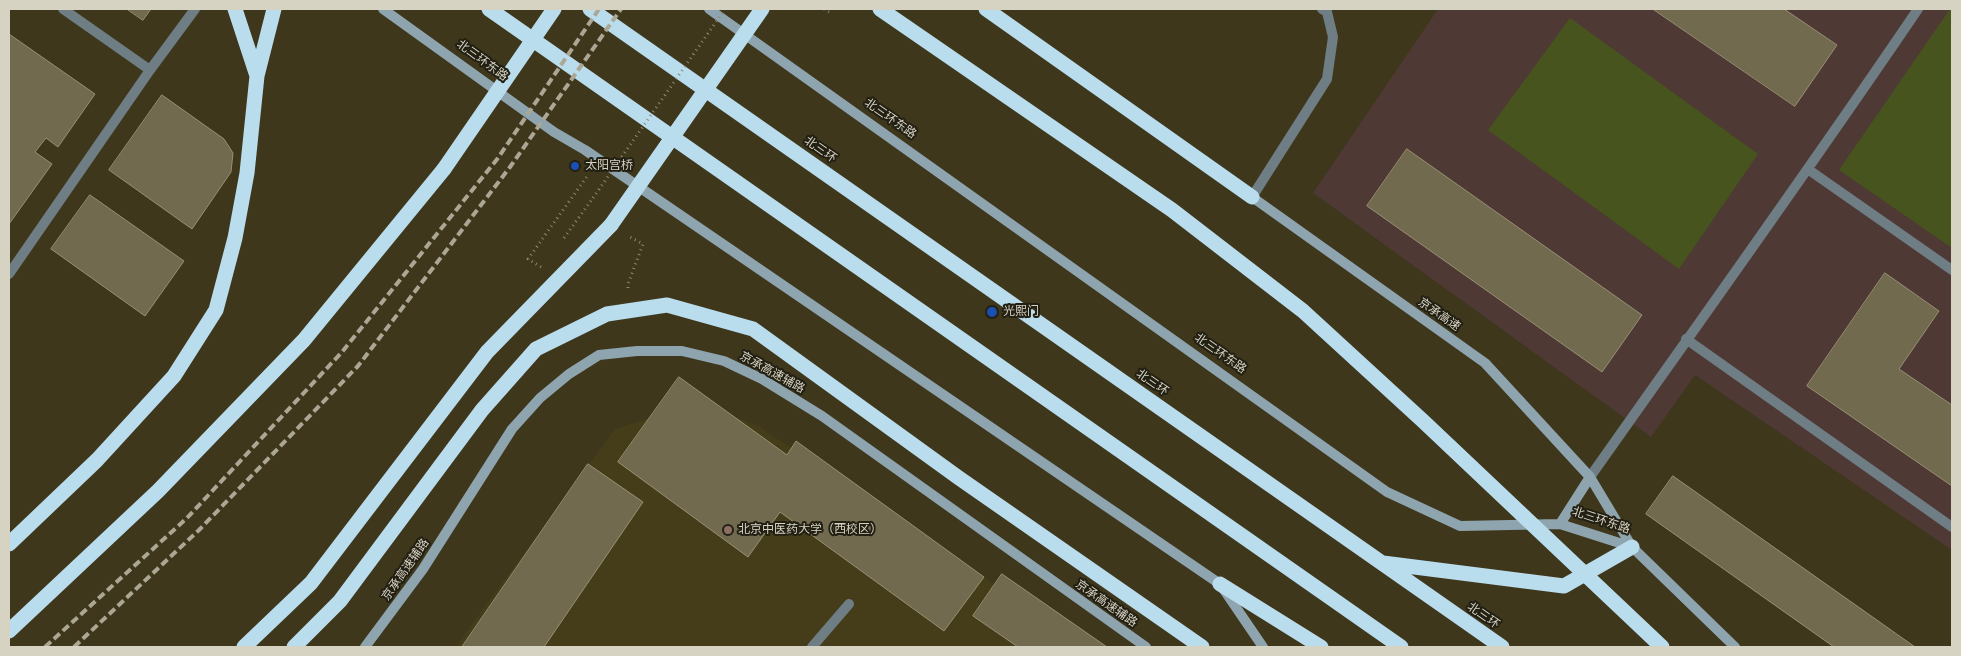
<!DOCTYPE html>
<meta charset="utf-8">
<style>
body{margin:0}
#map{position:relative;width:1961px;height:656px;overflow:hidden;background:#3e371c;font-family:Poppins,sans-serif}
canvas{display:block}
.frame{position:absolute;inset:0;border:10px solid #d7d3c3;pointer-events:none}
</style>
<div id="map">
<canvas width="1961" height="656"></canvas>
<div class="frame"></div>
</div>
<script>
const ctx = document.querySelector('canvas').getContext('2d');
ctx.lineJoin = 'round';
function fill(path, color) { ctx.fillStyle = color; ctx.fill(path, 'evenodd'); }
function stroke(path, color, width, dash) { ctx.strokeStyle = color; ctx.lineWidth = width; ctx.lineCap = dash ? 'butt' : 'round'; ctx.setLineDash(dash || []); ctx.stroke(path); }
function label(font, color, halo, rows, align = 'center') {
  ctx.font = font + ' Poppins,"Noto Sans SC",sans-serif'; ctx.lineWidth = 4; ctx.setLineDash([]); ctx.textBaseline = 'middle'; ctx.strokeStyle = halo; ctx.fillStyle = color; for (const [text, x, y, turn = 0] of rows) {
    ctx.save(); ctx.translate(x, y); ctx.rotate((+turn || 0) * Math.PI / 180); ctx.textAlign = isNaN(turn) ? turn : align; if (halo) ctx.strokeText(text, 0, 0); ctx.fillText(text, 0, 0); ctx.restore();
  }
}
fill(new Path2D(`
 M1438,9H1952V550L1695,375L1651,437L1313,193Z`), '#4e3935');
fill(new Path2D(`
 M708,406L760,427L1088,647H455L615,429L675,410Z`), '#453c19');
fill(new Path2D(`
 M1950,9H1952V248L1839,170Z
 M1570,18L1758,154L1679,269L1488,130Z`), '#47541d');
const building = new Path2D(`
 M127,9H151L143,20Z
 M1653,9H1784L1837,45L1795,106Z
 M9,34L95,94L58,147L46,138L35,152L52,164L9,224Z
 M162,95L224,139L233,153L231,172L192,229L109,170Z
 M1407,149L1642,315L1602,372L1367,206Z
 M90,195L184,261L145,316L51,249Z
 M1885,273L1939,311L1899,369L1952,405V486L1807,386Z
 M679,377L787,455L796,441L984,577L944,631L780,512L748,557L618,462Z
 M588,464L643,502L544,647H462Z
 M1673,476L1915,647H1834L1646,514Z
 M1002,574L1107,647H1018L973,616Z`);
fill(building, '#726a4e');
stroke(building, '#989072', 1);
stroke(new Path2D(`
 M824,9L829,12
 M564,238L593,198
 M541,267L528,259L588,175
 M628,288V284L643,244L630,237`), '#8e8974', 3, [1, 4]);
stroke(new Path2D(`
 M1686,339L1952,527
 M812,647L849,604`), '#6f7d84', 10);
stroke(new Path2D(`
 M63,9L150,70
 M1809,170L1952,270
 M1252,197L1327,79L1333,37L1327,12L1322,9
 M9,274L150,70L195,9
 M1590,477C1700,321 1811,167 1918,9`), '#6f7d84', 10);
stroke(new Path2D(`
 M383,9L554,132L585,150L1220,584L1263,647
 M709,9L1387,492L1460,526L1560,524L1632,547L1735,647
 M1252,197L1485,363L1590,477L1632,547
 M1560,524L1590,477
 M365,647L423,569L512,429L540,398L569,374L599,355L637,351H682L724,361L762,379L822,416L1146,647`), '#8ea4af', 10);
stroke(new Path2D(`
 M235,9L257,76
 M489,9L1401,647
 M590,9L1502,647
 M986,9L1252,197
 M9,544L97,460L174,376L216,310L235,238L247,173L257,76L274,9
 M1383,563L1564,586L1632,547
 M1220,584L1321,647
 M9,631L158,491L304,340L444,169
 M244,647L311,583L487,352L611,225`), '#baddee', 15);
stroke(new Path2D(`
 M45,647L187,518L342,352L498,158L599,9
 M74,647L199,530L358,366L510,167L621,9`), '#aca794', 4, [8, 4]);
stroke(new Path2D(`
 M593,198L725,9`), '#8e8974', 3, [1, 4]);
stroke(new Path2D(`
 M880,9L1172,210L1303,311L1423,421L1662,647
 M444,169L554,9
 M611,225L762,9
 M294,647L340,601L482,410L536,349L607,314L667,305L753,329L959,478L1202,647`), '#baddee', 15);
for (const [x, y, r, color] of [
 [575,166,5,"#1a4fb4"],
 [992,312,6,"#1a4fb4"],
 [728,530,5,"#8d6e63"]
]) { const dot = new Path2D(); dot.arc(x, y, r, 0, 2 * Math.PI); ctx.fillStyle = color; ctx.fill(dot); stroke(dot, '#221f13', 2); }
label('12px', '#d7d3c3', '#221f13', [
 ["北三环东路",482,61,36],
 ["北三环东路",890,119,35],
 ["北三环",820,150,35],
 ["京承高速",1439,315,35],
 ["北三环东路",1220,354,35],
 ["京承高速辅路",772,373,29],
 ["北三环",1152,383,35],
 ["北三环东路",1601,521,18],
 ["京承高速辅路",406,570,-55],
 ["京承高速辅路",1106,604,35],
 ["北三环",1483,616,35]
]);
label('12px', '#d7d3c3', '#221f13', [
 ["太阳宫桥",585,166],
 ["光熙门",1003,312],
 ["北京中医药大学（西校区）",738,530]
], 'left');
</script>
